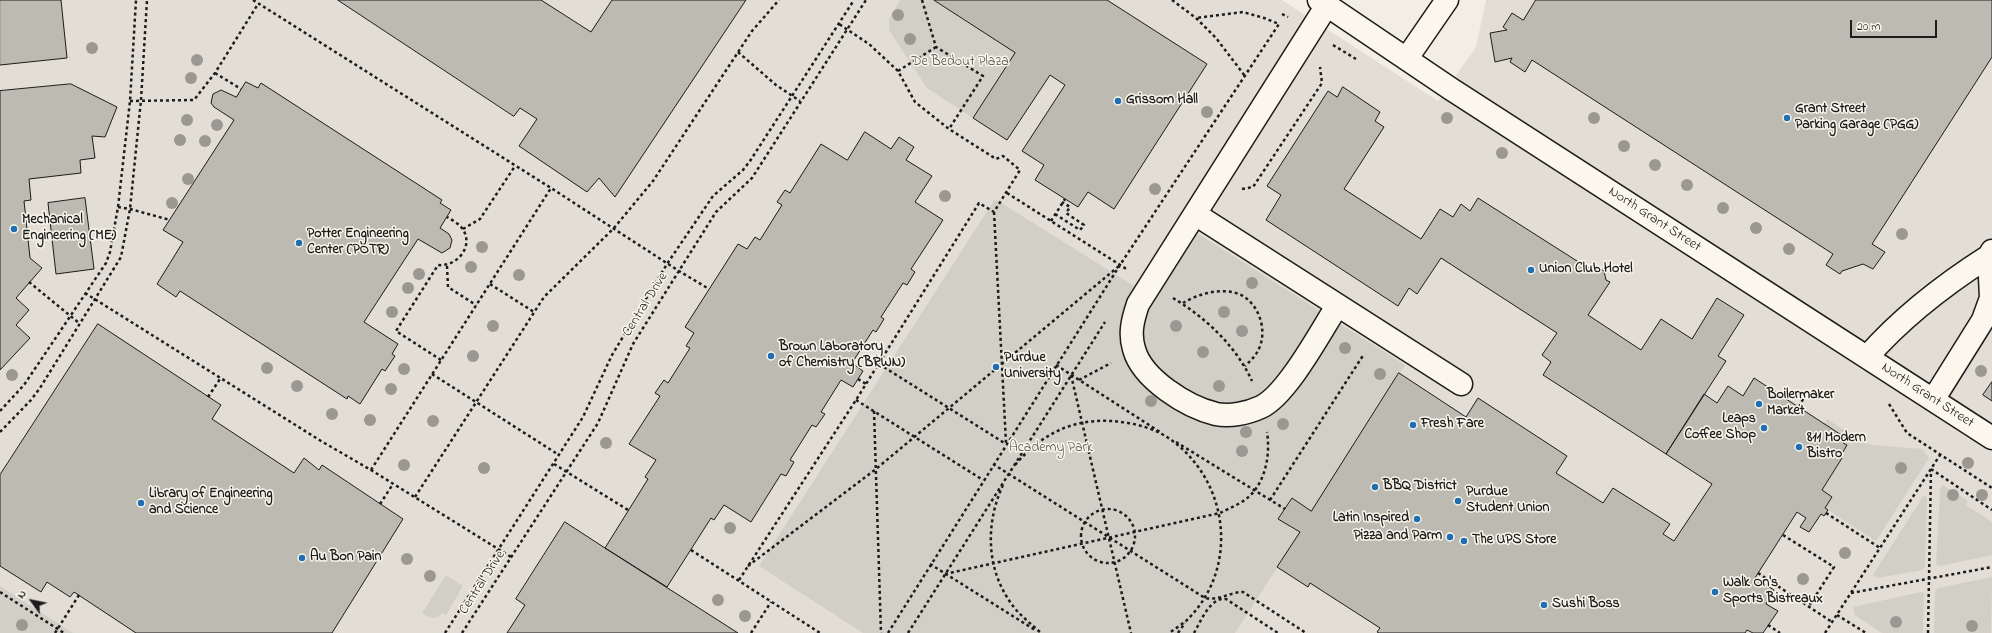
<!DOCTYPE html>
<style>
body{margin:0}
#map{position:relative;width:1992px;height:633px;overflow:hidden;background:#f2eee4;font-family:"Indie Flower",sans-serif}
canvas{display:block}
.north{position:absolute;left:12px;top:581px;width:40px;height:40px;-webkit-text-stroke:3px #fbf7ec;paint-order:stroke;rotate:303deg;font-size:11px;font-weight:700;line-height:16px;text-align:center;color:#1c1c1c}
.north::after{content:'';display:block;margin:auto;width:14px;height:18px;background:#1c1c1c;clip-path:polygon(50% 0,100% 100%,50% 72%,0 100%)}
.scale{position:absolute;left:1850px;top:20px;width:87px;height:18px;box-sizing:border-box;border:2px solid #1c1c1c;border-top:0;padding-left:5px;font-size:12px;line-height:14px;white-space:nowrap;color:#1c1c1c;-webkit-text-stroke:3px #fbf7ec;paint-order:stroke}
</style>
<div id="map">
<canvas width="1992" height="633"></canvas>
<div class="north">N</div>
<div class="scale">20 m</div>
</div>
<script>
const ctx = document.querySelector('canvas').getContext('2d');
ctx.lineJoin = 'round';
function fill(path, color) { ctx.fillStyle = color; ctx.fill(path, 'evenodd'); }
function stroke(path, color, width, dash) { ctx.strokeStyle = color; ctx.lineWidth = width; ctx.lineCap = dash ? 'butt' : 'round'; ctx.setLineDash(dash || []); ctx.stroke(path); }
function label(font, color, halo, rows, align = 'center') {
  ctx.font = font + ' "Indie Flower",sans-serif'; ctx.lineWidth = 3; ctx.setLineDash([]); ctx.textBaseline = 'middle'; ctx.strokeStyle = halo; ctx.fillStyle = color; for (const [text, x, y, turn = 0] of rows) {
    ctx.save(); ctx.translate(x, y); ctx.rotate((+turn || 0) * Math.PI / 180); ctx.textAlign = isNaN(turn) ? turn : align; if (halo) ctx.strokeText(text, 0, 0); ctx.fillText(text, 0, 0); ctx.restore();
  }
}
fill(new Path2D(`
 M0,0H1282L1438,101L1476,47L1486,0H1992V633H0Z`), '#e2ded5');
fill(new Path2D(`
 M900,0H932L1015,53L973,118L927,88L889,30V19Z
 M995,199L1134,286L1178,221L1405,365L1311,511L1292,499L1279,518L1300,532L1235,633H863L759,566Z
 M1827,419L1863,442L1873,445L1922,449L1929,458L1876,541L1825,508L1832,497L1822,490L1842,459L1840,457L1847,445L1824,424Z
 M1943,485L1968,501L1966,505L1992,522V555L1940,566L1936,564L1940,489Z
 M1924,495L1927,498L1925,567L1922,570L1877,578L1873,575Z
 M446,575L463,586L446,615L442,613C436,621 429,618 422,613Z
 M1992,577L1991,633H1934L1935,592L1938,588Z
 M0,586L73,633H0Z
 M1921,592L1924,593L1923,633H1882L1855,615L1853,607Z`), '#d2cfc6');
const building = new Path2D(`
 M0,0H61L67,58L0,65Z
 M338,0H541L591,32L612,0H746L615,197L599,178L587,192L519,146L537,119L520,108L514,116Z
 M934,0H1107L1207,64L1114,209L1088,192L1078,207L1035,180L1044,165L1022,151L1065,85L1050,75L1007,140L973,118L1015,53Z
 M1536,0H1992V57L1872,244L1885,252L1873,269L1863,264L1842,271L1840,274L1826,265L1833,254L1532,60L1525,72L1510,62L1512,58L1495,62L1490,33L1507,30L1503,27L1512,13L1523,20Z
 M246,82L258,88L261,83L442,200L440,203L451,210L440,228L449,234L452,240L450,248L442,253L418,239L364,322L398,344L392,354L395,356L385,371L382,369L360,404L348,396L347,399L180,291L176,297L157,284L183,242L163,230L234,120L214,107L211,103L213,94L221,90L236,97Z
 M71,84L117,107L105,137L92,136L95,158L80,160L81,173L29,179L31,200L24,201L30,258L42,268L16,298L29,310L16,325L30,338L0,370V91Z
 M1343,87L1380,112L1375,121L1384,127L1344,189L1421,239L1440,209L1453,217L1461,204L1470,211L1478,198L1588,268L1596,266L1604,271L1606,280L1610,282L1588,315L1641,350L1661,319L1692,339L1717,298L1744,315L1718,356L1726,361L1666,454L1543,375L1551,362L1542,355L1557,333L1441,258L1417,294L1409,288L1398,306L1266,220L1281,195L1267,186L1328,91L1337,97Z
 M865,132L891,149L899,137L914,147L906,160L932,176L915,202L943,220L911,269L915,272L907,285L903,283L881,317L884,319L876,332L873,330L852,363L863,371L853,387L841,380L821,412L825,414L816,427L812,425L790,460L794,462L786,476L781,474L751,522L724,505L714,520L711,518L667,587L605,548L648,479L645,477L656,460L629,444L660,396L655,393L664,380L668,383L690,348L686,346L694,333L685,327L738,244L747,249L755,237L760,240L782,205L777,202L785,190L790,193L821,144L847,160Z
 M85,198L94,269L56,274L48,203Z
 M98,324L221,405L212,419L294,473L304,458L319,470L322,465L403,519L332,633H136L74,592L70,597L47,582L41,592L0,566V475Z
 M1399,373L1466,417L1478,398L1567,456L1556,473L1603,503L1613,488L1670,524L1663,534L1674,541L1712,484L1666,454L1704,394L1717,403L1728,386L1743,396L1754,378L1846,438L1843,443L1847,445L1840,457L1842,458L1822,490L1832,497L1825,508L1828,510L1824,516L1821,514L1809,532L1800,527L1806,518L1797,512L1755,578L1774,590L1766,604L1778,611L1763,633H1753L1747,630L1745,633H1379L1377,632L1380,628L1310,583L1308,587L1277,567L1300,532L1278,519L1292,498L1311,511Z
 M1992,382V401L1983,395Z
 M565,522L605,548L738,633H507L525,605L516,599Z`);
fill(building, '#bdbab1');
stroke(building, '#1c1c1c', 1);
const minor = new Path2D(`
 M1319,0L1451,89L1992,438
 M1327,5L1138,304C1133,319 1129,333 1134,349C1142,379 1187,407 1216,414C1230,417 1248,413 1261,407C1287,395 1321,331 1337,306
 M1407,58L1447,0
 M1195,214L1461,384
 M1867,357C1902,317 1945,284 1989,256L1992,251
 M1933,400L1983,320L1991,298L1989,256`);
stroke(minor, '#1c1c1c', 25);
stroke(new Path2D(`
 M253,0L551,188L679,271L709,289
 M922,0L936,47L983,76L949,129
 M1172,0L1196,18L1216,38L1245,76
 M1282,14L1288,17
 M1333,45L1356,59
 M738,52L776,85L800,101
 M898,71L936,47
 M215,73L241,89
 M130,101L194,100L215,73L258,4
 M1242,189L1253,187L1322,83L1320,67
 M1007,193L1128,270
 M118,207L130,209L170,220
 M994,212L1006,443
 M1055,214L1080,230L1084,225L1066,213L1070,207L1062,202
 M1051,221L1065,199
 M463,229L480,219L515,166
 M447,266L448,287L476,305
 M29,282L79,323
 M490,284L534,312
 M85,293L321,441L371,470L511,557
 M1173,298C1206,318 1236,346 1252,381
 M1183,303C1198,294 1221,287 1239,294C1258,302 1267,328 1260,346C1257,355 1251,360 1245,366
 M441,360L396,331L438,265C457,267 475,246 462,228C458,223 452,220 447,217
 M879,364L1006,444
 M1056,365L1160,432
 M432,374L559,455
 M1071,375L1131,633
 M858,379L866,384
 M1079,380L1111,363
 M208,397L220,379
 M856,400L983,480
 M1889,404L1907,433L1992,488
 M1799,407L1804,397
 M0,411L24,385L106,263L110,252L118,207L130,101L136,0
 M874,411L881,633
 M0,432L31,400L40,388L121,257L130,209L141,100L147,0
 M1176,442L1285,509
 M554,464L628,510
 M993,464L1205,598C1219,601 1230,592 1243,592L1306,633
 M1015,465C1046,429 1081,415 1128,423C1141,425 1156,430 1167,437C1229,478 1241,568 1186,621C1181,625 1175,629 1169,633
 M1931,469L1992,510
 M371,470L551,188
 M1003,485C984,526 986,576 1018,612C1025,619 1033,626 1041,633
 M415,497L544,297L614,228L653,181L752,31L779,0
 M1270,500L1364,354
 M380,504L393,484
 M1081 536a27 27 0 1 1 54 0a27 27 0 1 1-54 0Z
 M1826,513L1880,548
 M1783,535L1834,567L1809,606
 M691,550L820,633
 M930,564L1035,630
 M748,566L876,469L1119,266
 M1758,573L1832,622
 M945,574L1220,513C1226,510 1233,507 1240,503C1264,490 1271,458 1267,432
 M739,580L856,400L979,203L994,212L1020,170L1003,156L996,159L949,129L915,102L898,71L869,44L839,24
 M0,592L64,633
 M1851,593L1992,567
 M1837,615L1866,633
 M1768,625L1780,633
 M55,633L79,595
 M445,633L583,417L612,355L667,264L713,196L743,170L750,161L854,0
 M462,633L598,423L633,344L716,212L752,178L866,0
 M751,633L771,602
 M888,633L1120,265L1279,24L1264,18L1243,12L1196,18
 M908,633L1105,322
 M1178,633L1185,623
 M1194,633C1201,621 1210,597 1226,599L1278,633
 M1825,633L1940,455
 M1928,633L1931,469`), '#1c1c1c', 2.5, [3, 3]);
stroke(minor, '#fbf7ec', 22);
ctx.fillStyle = '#9b9892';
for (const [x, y] of [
 [898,15],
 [910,39],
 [92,48],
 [197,60],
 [191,78],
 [1207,112],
 [1447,118],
 [1594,118],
 [187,120],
 [217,125],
 [180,140],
 [205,141],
 [1624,146],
 [1502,153],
 [1655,165],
 [188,179],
 [1687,185],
 [1155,189],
 [945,196],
 [172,203],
 [1723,208],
 [1756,228],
 [1902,234],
 [482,247],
 [1789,249],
 [471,267],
 [419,274],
 [519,275],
 [1252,283],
 [408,288],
 [392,312],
 [1224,312],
 [493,326],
 [1176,326],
 [1242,331],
 [1345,348],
 [1203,352],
 [473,356],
 [267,368],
 [404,369],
 [1981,371],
 [1380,374],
 [12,375],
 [297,386],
 [1219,386],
 [391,389],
 [1151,401],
 [332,414],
 [370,420],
 [433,421],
 [1283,424],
 [1246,432],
 [606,443],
 [1242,451],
 [1968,463],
 [404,465],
 [484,468],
 [1901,468],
 [1953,495],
 [1982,495],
 [730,528],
 [1845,553],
 [407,559],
 [430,576],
 [1803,579],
 [718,600],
 [745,616],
 [1896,622],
 [22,625],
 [1972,626]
]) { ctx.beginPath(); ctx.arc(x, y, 6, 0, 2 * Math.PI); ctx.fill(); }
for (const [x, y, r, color] of [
 [1118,101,4,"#1f6fb2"],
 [1787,118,4,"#1f6fb2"],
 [14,229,4,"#1f6fb2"],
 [299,243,4,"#1f6fb2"],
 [1531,270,4,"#1f6fb2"],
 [771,356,4,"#1f6fb2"],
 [996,367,4,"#1f6fb2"],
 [1759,404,4,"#1f6fb2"],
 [1413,425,4,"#1f6fb2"],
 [1764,428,4,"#1f6fb2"],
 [1799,447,4,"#1f6fb2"],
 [1375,487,4,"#1f6fb2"],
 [1458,501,4,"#1f6fb2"],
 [141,503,4,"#1f6fb2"],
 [1417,519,4,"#1f6fb2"],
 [1450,537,4,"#1f6fb2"],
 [1464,541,4,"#1f6fb2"],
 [302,558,4,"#1f6fb2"],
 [1715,592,4,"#1f6fb2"],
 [1544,605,4,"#1f6fb2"]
]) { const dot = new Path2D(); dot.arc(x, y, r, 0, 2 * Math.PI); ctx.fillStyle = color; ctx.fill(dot); stroke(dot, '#fbf7ec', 1.5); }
label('14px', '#53524f', '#fbf7ec', [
 ["De Bedout Plaza",960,63],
 ["Academy Park",1051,449]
]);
label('bold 14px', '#1c1c1c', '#fbf7ec', [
 ["Grissom Hall",1126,101],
 ["Grant Street",1795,110],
 ["Parking Garage (PGG)",1795,126],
 ["Mechanical",22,221],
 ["Engineering (ME)",22,237],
 ["Potter Engineering",307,235],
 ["Center (POTR)",307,251],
 ["Union Club Hotel",1539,270],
 ["Brown Laboratory",779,348],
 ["of Chemistry (BRWN)",779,364],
 ["Purdue",1004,359],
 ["University",1004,375],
 ["Boilermaker",1767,396],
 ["Market",1767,412],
 ["Leaps",1756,420,"right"],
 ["Coffee Shop",1756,436,"right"],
 ["Fresh Fare",1421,425],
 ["811 Modern",1807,439],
 ["Bistro",1807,455],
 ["BBQ District",1383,487],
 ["Purdue",1466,493],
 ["Student Union",1466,509],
 ["Library of Engineering",149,495],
 ["and Science",149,511],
 ["Latin Inspired",1409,519,"right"],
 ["Pizza and Parm",1442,537,"right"],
 ["The UPS Store",1472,541],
 ["Au Bon Pain",310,558],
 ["Walk On's",1723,584],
 ["Sports Bistreaux",1723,600],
 ["Sushi Boss",1552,605]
], 'left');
label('14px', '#1c1c1c', '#fbf7ec', [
 ["North Grant Street",1654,220,33],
 ["Central Drive",646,305,-58],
 ["North Grant Street",1927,396,33],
 ["Central Drive",483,583,-57]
]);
</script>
